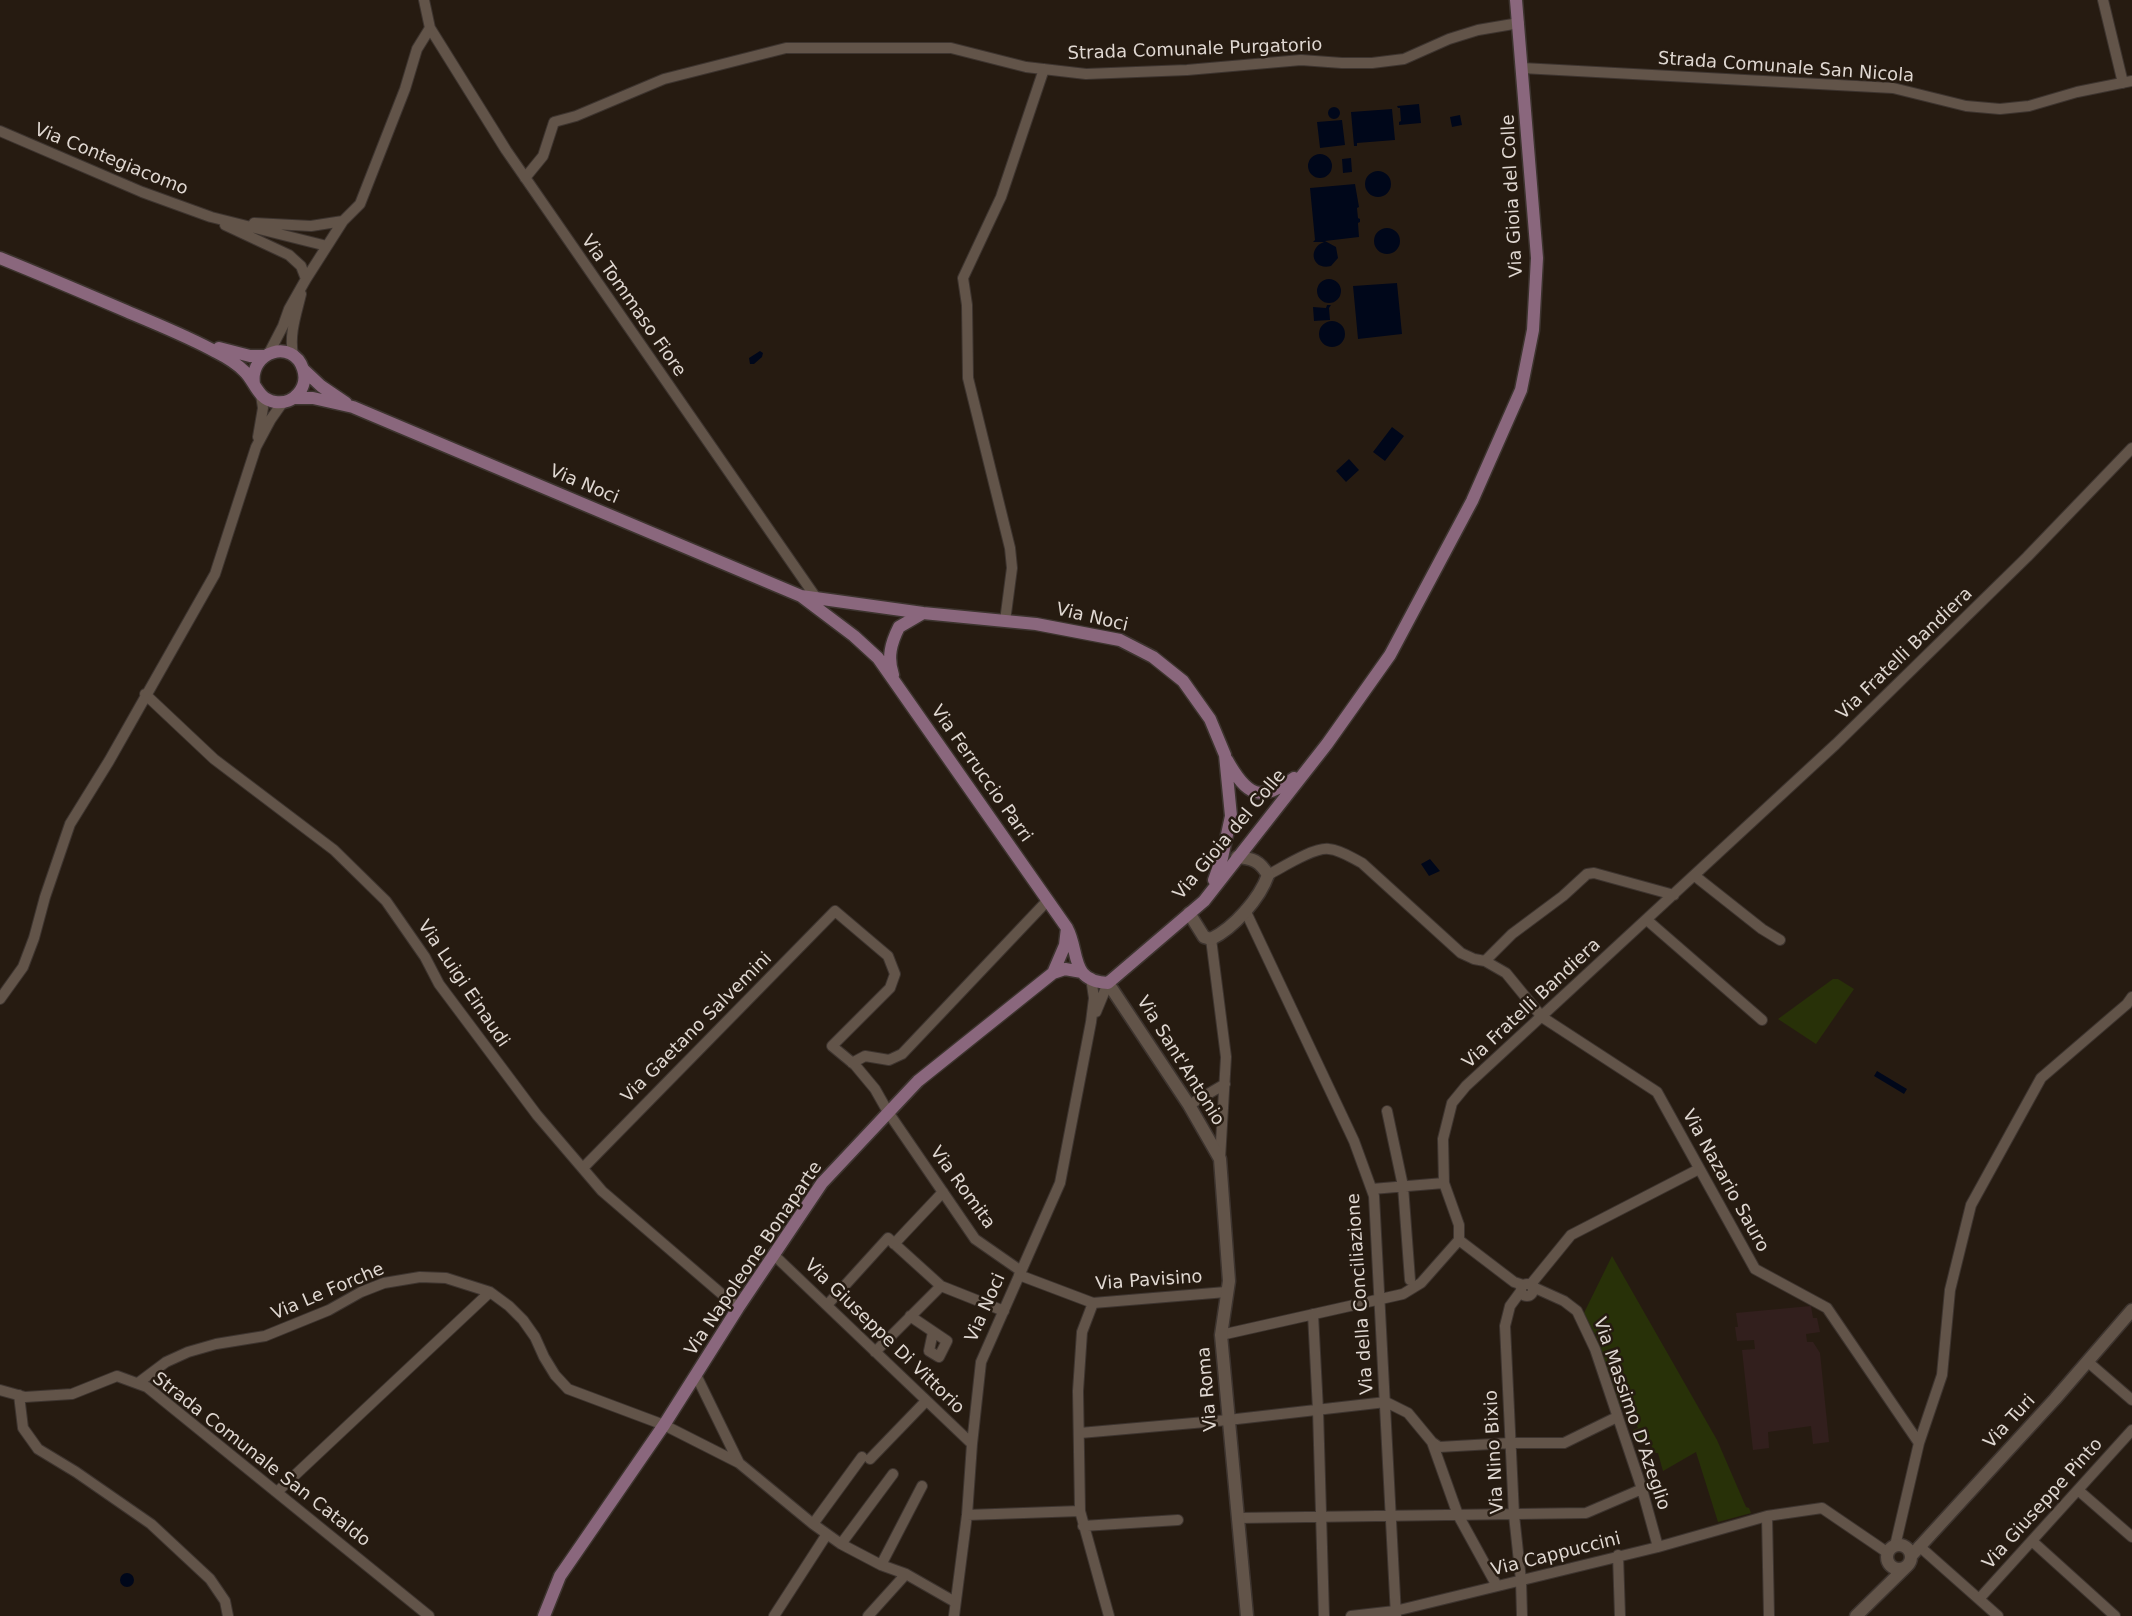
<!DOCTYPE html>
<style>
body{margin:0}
canvas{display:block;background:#261b11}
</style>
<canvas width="2132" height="1616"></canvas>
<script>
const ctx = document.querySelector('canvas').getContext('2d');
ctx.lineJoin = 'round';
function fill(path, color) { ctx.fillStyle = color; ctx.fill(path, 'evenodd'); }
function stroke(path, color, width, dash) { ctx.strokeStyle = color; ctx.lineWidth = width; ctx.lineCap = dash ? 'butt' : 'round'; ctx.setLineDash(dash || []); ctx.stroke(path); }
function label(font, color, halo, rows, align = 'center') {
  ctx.font = font + ' "DejaVu Sans",sans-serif'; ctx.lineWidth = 5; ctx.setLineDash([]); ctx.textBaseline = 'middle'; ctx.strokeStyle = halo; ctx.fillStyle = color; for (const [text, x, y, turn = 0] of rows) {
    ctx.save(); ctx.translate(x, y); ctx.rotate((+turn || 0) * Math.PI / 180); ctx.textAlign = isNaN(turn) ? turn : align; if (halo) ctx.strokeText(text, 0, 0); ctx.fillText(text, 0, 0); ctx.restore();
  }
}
fill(new Path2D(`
 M1811,1306L1813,1318H1817L1820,1332L1806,1334L1807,1342H1813L1820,1353L1829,1442L1813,1444L1811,1426L1768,1432L1769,1448L1753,1450L1742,1350L1755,1349L1754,1340L1737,1341L1735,1327H1738L1736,1313Z`), '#321f1d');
fill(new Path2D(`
 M1833,979H1838L1854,989L1816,1044L1778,1019Z
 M1612,1256L1717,1440L1746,1507L1749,1508L1751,1513L1718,1522L1696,1452L1663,1471L1658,1453H1655L1647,1437L1638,1440L1633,1430L1638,1428L1629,1404L1619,1407L1596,1335L1582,1317Z`), '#283108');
fill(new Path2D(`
 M1419,104L1421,123L1399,125V122L1401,121L1400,108H1398L1397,106Z
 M1328 113a6 6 0 1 1 12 0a6 6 0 1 1-12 0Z
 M1392,109L1395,140L1357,143V146H1354L1351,112Z
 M1460,115L1462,125L1452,127L1450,117Z
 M1342,120L1345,145L1320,148L1317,122Z
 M1308 166a12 12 0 1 1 24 0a12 12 0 1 1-24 0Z
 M1351,158L1352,172L1343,173L1342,159Z
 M1365 184a13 13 0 1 1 26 0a13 13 0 1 1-26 0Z
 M1355,184L1359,207L1357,208L1358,218L1360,219V222L1358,223L1359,237L1325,241L1336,247L1338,258L1331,266C1312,271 1307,248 1324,242H1313L1315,240L1310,188Z
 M1374 241a13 13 0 1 1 26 0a13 13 0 1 1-26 0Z
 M1317 291a12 12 0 1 1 24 0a12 12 0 1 1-24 0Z
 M1397,283L1402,334L1358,339L1353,286Z
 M1327,305H1331L1329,308L1330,320L1314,321L1313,307L1326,308Z
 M1319 334a13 13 0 1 1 26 0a13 13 0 1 1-26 0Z
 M760,351L763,353L762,357L754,364H750L749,358Z
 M1392,427L1404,436L1385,461L1373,452Z
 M1349,459L1359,470L1346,482L1336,471Z
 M1430,859L1440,871L1429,876L1421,864Z
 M1877,1071L1907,1089L1904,1094L1874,1076Z
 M120 1580a7 7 0 1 1 14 0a7 7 0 1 1-14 0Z`), '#00071a');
const minor = new Path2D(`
 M424,0L430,28L506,150L817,599
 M2103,0L2123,83
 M1522,68L1893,88L1966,106L2000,109L2029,106L2077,92L2132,81
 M0,131L142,192L211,217L327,246
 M525,178L543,156L554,122L576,116L664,79L786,48H951L1026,67L1086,74L1187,70L1301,60L1342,63H1372L1404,59L1449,39L1478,30L1519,23
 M254,223L311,226L343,221
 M225,225L289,255L301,266L306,279
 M269,353L283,326L289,309L306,279L343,221L360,204L405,89L417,49L430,28
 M293,355C289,334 296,315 301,294
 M258,437L263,408L261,395
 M1005,621L1012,568L1010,548L968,378L967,305L963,278L1001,197L1044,69
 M145,694L214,759L334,850L386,901L425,957L439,984L537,1115L602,1191L738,1308
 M1268,875C1283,867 1314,847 1329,849C1341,850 1352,858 1362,863L1461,953L1474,959L1485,961L1506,973L1542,1017L1657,1092L1755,1269L1827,1308L1919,1443
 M1695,876L1762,929L1780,940
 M1245,910L1354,1141L1374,1196L1396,1616
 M1647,920L1762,1020
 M1211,939L1226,1057L1220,1159
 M1485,961L1512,934L1563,896L1587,874L1594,873L1674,895
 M0,999L23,967L34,938L45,897L70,824L109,761L215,574L256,447L271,419L283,402
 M1096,1012L1108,983
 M852,1063L865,1056L889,1060L902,1054L1048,900
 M1189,1105L1225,1084
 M1387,1111L1403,1186L1410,1280
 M583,1168L835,911L888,956L895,974L890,988L832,1046L855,1065L875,1089L888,1112L975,1239L1021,1271
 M1372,1189L1444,1183
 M894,1244L943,1192
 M774,1255L972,1444
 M1019,1275L1093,1303L1226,1292
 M1521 1290a6 6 0 1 1 12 0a6 6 0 1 1-12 0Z
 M1531,1284L1571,1235L1699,1169
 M1523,1285L1514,1282L1459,1240V1225L1444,1183L1443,1139L1452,1103L1466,1086L1836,744L2027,557L2132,448
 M1533,1287L1564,1301L1577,1311L1595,1349L1642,1489L1658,1547
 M1521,1291L1510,1306L1505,1326L1514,1515L1521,1580L1522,1616
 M1093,1303L1082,1332L1078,1391L1080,1511L1109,1616
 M828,1304L888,1238L941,1286L1004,1311
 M1313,1314L1318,1410L1324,1616
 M910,1316L947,1341L939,1357L929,1351L933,1332
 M1221,1335L1403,1294L1421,1283L1459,1240
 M875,1352L941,1286
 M2088,1362L2132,1400
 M138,1383L166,1362L188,1352L216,1344L265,1336L329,1310L361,1292L384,1283L420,1277L446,1278L490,1292L509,1306L523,1320L535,1337L544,1357L555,1375L568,1389L664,1425L739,1463L696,1375
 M0,1390L25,1397L72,1394L117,1376L147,1387L429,1616
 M19,1395L23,1428L38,1449L76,1472L151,1524L210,1579L225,1601L228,1616
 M1080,1433L1228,1420L1386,1402L1408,1413L1432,1442L1439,1447L1510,1443H1564L1617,1417
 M1432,1442L1458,1515L1497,1586
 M870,1459L926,1401
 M739,1463L813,1524L841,1544L881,1565L906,1574L955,1602
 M2078,1490L2132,1537
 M277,1492L490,1292
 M967,1515L1080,1511
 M1767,1516L1769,1616
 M1237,1518L1586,1513L1642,1489
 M813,1524L862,1457
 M1083,1526L1178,1520
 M2032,1541L2115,1616
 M841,1544L893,1474
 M1895,1546L1919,1443L1942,1375L1950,1290L1971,1205L2041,1078L2127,1004L2132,997
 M1919,1546L1998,1616
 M1618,1555L1620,1616
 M881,1565L922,1486
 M1979,1599L2132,1430
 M774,1616L827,1534
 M868,1616L906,1574
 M954,1616L967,1515L972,1444L981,1362L1060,1183L1091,1022L1094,998L1091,978
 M1351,1616L1395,1611L1658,1547L1767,1516L1822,1508L1888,1553`);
const tertiary = new Path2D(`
 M1189,913L1204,937L1211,939C1234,928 1260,898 1268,875C1260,861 1252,858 1237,857
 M1108,983L1189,1105L1220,1159L1229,1281L1221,1335L1247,1616
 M1887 1557a12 12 0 1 1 24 0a12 12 0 1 1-24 0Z
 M1911,1556L2055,1399L2132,1310
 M1856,1616L1907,1566`);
const secondary = new Path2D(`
 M0,258C42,275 84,293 126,311C156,324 187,336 216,352C226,357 236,363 244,371C255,381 257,399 275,402C294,405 309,387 303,369C293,338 249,351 254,384
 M219,348L250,356H264
 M304,370L321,386L346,403
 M295,398H313L353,407L801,596L923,613L1036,624L1120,640L1153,657L1183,681L1210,719L1225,755L1231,816L1222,858L1214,880
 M801,596L854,636L878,658L1067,928C1080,952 1069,981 1108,983L1204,901L1327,744L1390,655L1472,501L1521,390L1533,330L1537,258L1516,0
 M893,675C887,657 891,643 899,627L923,613
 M1227,760C1247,796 1260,803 1294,778
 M1053,973L1065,945L1067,928
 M544,1616L560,1576L664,1425L738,1308L822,1183L918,1081L1053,973L1065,969L1082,972`);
stroke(minor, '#3d342f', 12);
stroke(tertiary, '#3d342f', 15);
stroke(secondary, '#3d342f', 15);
stroke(minor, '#625449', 10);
stroke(tertiary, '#625449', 12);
stroke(secondary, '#8a677d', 12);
label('18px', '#dfd7d1', '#261b11', [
 ["Strada Comunale Purgatorio",1195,50,-2],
 ["Strada Comunale San Nicola",1786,68,4],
 ["Via Contegiacomo",111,160,22],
 ["Via Gioia del Colle",1513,196,-93],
 ["Via Tommaso Fiore",633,306,55],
 ["Via Noci",584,485,23],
 ["Via Noci",1092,618,13],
 ["Via Fratelli Bandiera",1905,654,-44],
 ["Via Ferruccio Parri",981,774,55],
 ["Via Gioia del Colle",1230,835,-50],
 ["Via Luigi Einaudi",463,984,56],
 ["Via Fratelli Bandiera",1532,1004,-43],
 ["Via Gaetano Salvemini",697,1028,-45],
 ["Via Sant'Antonio",1180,1061,58],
 ["Via Nazario Sauro",1725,1181,61],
 ["Via Romita",962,1188,54],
 ["Via Napoleone Bonaparte",754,1259,-56],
 ["Via Pavisino",1149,1281,-4],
 ["Via Le Forche",328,1292,-23],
 ["Via della Conciliazione",1361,1294,-94],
 ["Via Noci",986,1308,-66],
 ["Via Giuseppe Di Vittorio",884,1337,44],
 ["Via Roma",1208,1389,-95],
 ["Via Massimo D'Azeglio",1631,1414,71],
 ["Via Turi",2010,1422,-47],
 ["Via Nino Bixio",1495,1452,-93],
 ["Strada Comunale San Cataldo",261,1460,38],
 ["Via Giuseppe Pinto",2043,1504,-48],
 ["Via Cappuccini",1556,1555,-14]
]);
</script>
